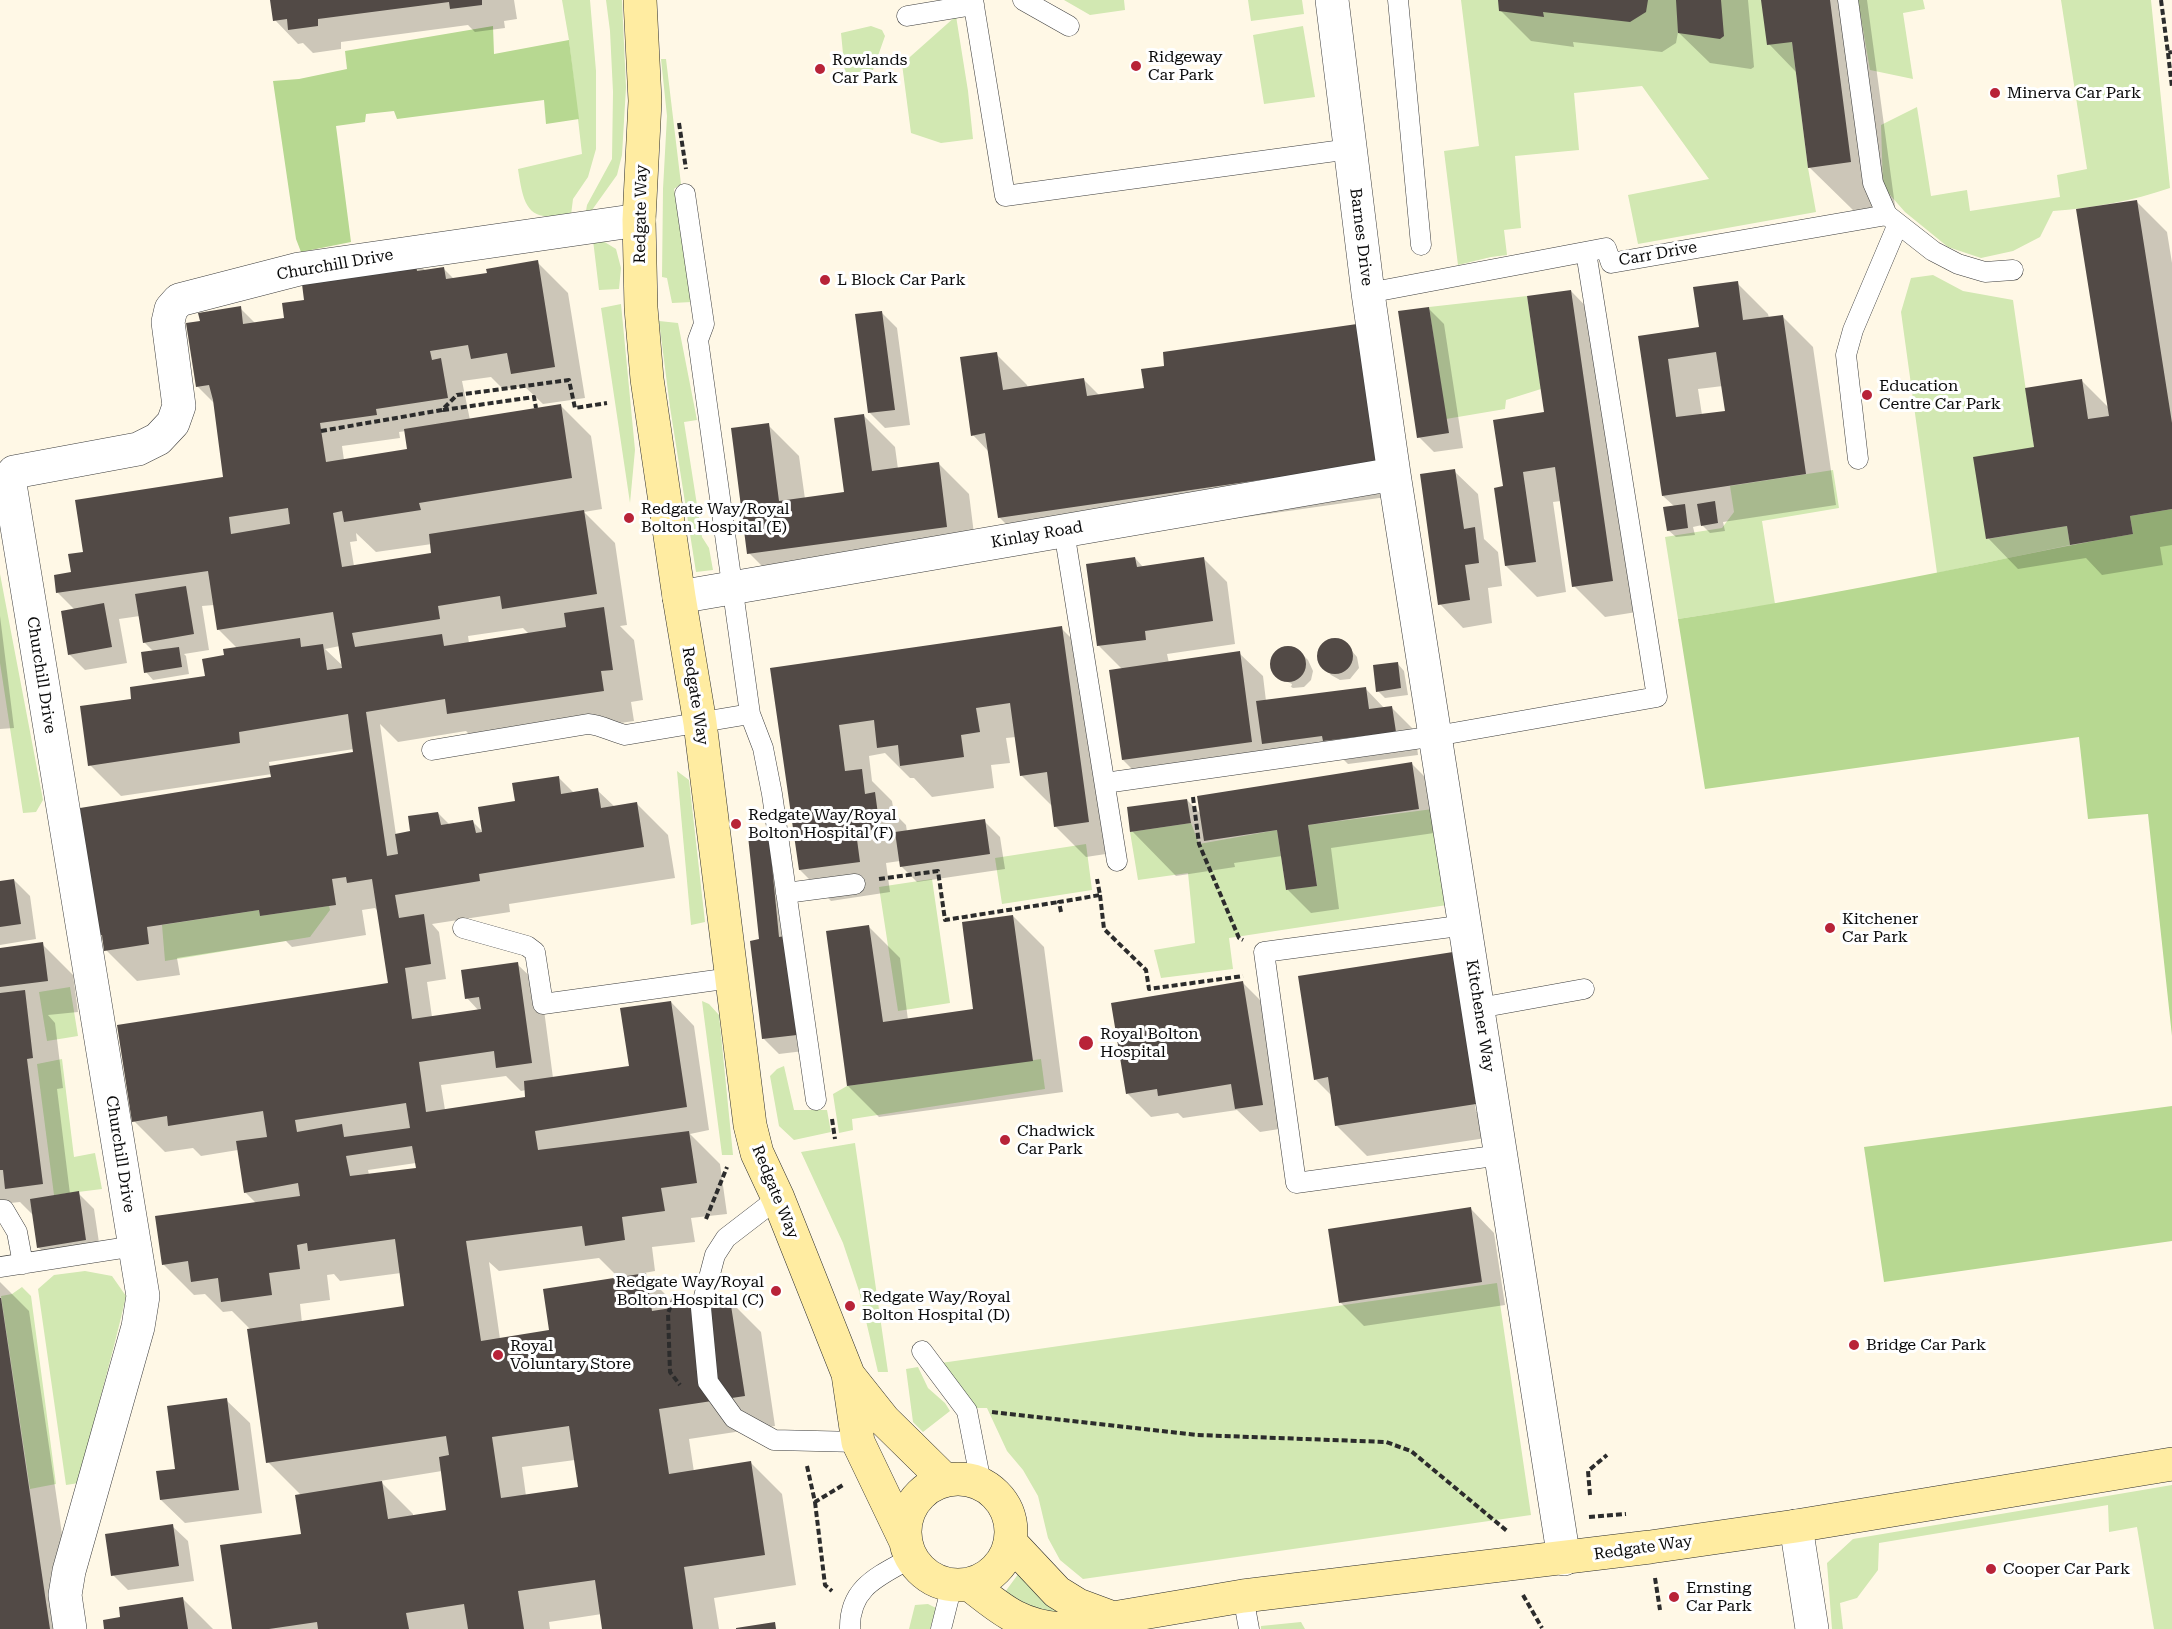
<!DOCTYPE html>
<style>
body{margin:0}
canvas{display:block;background:#fff8e6}
</style>
<canvas width="2172" height="1629"></canvas>
<script>
const ctx = document.querySelector('canvas').getContext('2d');
ctx.lineJoin = 'round';
function fill(path, color) { ctx.fillStyle = color; ctx.fill(path, 'evenodd'); }
function stroke(path, color, width, dash) { ctx.strokeStyle = color; ctx.lineWidth = width; ctx.lineCap = dash ? 'butt' : 'round'; ctx.setLineDash(dash || []); ctx.stroke(path); }
function label(font, color, halo, rows, align = 'center') {
  ctx.font = font + ' "Roboto Serif",serif'; ctx.lineWidth = 6; ctx.setLineDash([]); ctx.textBaseline = 'middle'; ctx.strokeStyle = halo; ctx.fillStyle = color; for (const [text, x, y, turn = 0] of rows) {
    ctx.save(); ctx.translate(x, y); ctx.rotate((+turn || 0) * Math.PI / 180); ctx.textAlign = isNaN(turn) ? turn : align; if (halo) ctx.strokeText(text, 0, 0); ctx.fillText(text, 0, 0); ctx.restore();
  }
}
fill(new Path2D(`
 M562,0H590L596,71V149L588,177L573,199L571,215C528,222 524,209 518,169L582,154L569,40Z
 M606,0H622L626,87L622,155L617,175L592,210L586,211L587,205L612,159L613,92L610,31Z
 M1064,0H1124L1125,10L1090,15Z
 M1248,0H1302L1304,14L1251,21Z
 M1461,0H1762L1792,42L1808,168L1816,212L1638,244L1628,195L1709,179L1642,86L1574,93L1579,150L1515,156L1521,228L1504,230L1507,255L1491,257L1458,265L1444,151L1479,146Z
 M1858,0H1923L1925,9L1903,13L1913,79L1870,70Z
 M2061,0H2151L2170,188C2132,201 2093,208 2053,211L2040,237L2013,251L1981,258L1948,247L1905,212L1883,187L1881,125L1917,107L1931,196L1967,190L1970,211L2060,197L2057,175L2087,169Z
 M956,16L968,91L973,139L941,143L911,133L902,64Z
 M871,26L882,30L885,36L873,70L845,74L841,33Z
 M1303,26L1315,97L1264,104L1253,35Z
 M661,59H666L681,184L674,189L692,302L672,303L667,278L662,277L663,189L667,116Z
 M593,240L603,241L616,249L621,268L619,289L599,290Z
 M1933,275L1963,291L2013,300L2034,447L1987,539L2067,526L2070,545L1937,573L1901,312L1911,278Z
 M1527,296L1541,389L1506,400L1505,409L1446,419L1429,307Z
 M621,304L635,450L630,503L601,308Z
 M659,321L678,323L697,420L684,422L702,537L709,548L713,570L696,572L670,407Z
 M1833,470L1839,508L1762,521L1775,604L1678,619L1665,537L1722,528L1734,512L1730,486Z
 M0,574L43,800L36,812L23,813L0,663Z
 M677,771L689,780L705,922L691,925Z
 M1433,809L1447,905L1229,938L1233,969L1161,978L1154,950L1195,943L1188,873L1138,880L1130,832L1191,823L1199,844L1277,830L1286,890L1317,885L1308,825Z
 M1086,844L1092,890L1002,904L995,858Z
 M932,879L950,1003L898,1011L879,887Z
 M329,906L330,910L310,937L165,961L162,925L259,910L260,916Z
 M70,987L78,1036L47,1041L39,992Z
 M702,1001L709,1004L719,1015L733,1155H722Z
 M62,1059L74,1157L95,1153L102,1189L54,1195L37,1064Z
 M1041,1059L1045,1089L852,1119L853,1130L839,1133L833,1094L847,1086Z
 M784,1066L794,1110H827L831,1132L794,1140L779,1126L770,1076L777,1069Z
 M855,1143L888,1372H878L859,1291L843,1243L801,1152Z
 M85,1271L112,1276L126,1296C112,1359 93,1420 79,1483L66,1485L38,1289L54,1275Z
 M1497,1283L1531,1515L1083,1579L1060,1560L1048,1538L1038,1496L1023,1470L1007,1451L987,1408H976L941,1363Z
 M22,1287L31,1296L56,1484L30,1489L1,1296L12,1294Z
 M918,1367L928,1388L945,1403L950,1411L923,1432L913,1422L906,1369Z
 M2172,1485V1629H2154L2137,1527L2109,1532L2108,1505L1879,1543L1878,1570L1857,1598L1840,1603L1843,1629H1832L1827,1563L1853,1539Z
 M1019,1573L1059,1610V1613L1036,1610L1005,1592Z
 M928,1604L936,1608L930,1629H909L915,1605Z
 M1301,1622L1305,1629H1261V1626Z`), '#d2e8b2');
fill(new Path2D(`
 M493,26L494,54L569,40L579,119L546,124L544,100L397,119L394,111L366,114L365,122L336,126L351,242L301,252L296,239L273,81L299,79L347,69L345,51Z
 M2172,509V1036L2148,814L2088,819L2079,737L1705,789L1678,619C1764,606 1850,590 1935,573C2001,560 2066,545 2133,534L2130,516Z
 M2172,1106V1241L1884,1282L1864,1147Z`), '#b7d891');
fill(new Path2D(`
 M272,0H514L517,19L504,21L505,28L475,32L468,25L341,42V49L313,53L303,43L298,44L275,20Z
 M1500,0H1748L1754,67L1751,69L1710,63L1678,32L1676,43L1662,52L1573,42L1574,47L1531,41L1500,10Z
 M1763,0H1867L1895,206L1854,211L1809,167L1797,73L1769,44Z
 M2136,201L2167,232L2172,263V545L2160,547L2163,565L2102,575L2086,558L2018,569L1988,538L2036,449L2081,380L2109,408Z
 M414,260L426,271L444,269L454,279L488,274L537,262L568,293L585,398L543,404L524,386L503,389L491,377L462,381L470,420L560,405L591,436L602,509L584,512L615,543L627,625L620,626L634,640L643,700L631,702L634,721L479,744L466,731L398,742L380,724L396,835L412,833L438,813L450,825L473,822L484,833L516,803L558,777L574,793L597,790L615,807L637,804L668,835L675,878L509,904L510,912L432,924L439,932L446,979L427,982L432,1017L479,1011L467,998L517,964L541,987L553,1078L630,1067L671,1002L694,1026L709,1130L690,1134L720,1164L727,1214L691,1218L695,1242L652,1247L655,1271L644,1273L677,1306V1309L730,1301L761,1332L775,1426L689,1439L694,1472L751,1463L782,1494L796,1585L714,1598L719,1629H604L602,1614L549,1622L550,1629H234L302,1535L301,1495L268,1462L251,1330L232,1311L223,1312L205,1294L194,1295L163,1264L257,1204L245,1192L238,1150L201,1156L193,1148L165,1152L134,1121L390,987L379,912L375,908L362,910L366,935L292,947L286,941L177,958L180,975L137,981L106,950L105,943L97,935L272,778V774L121,796L90,765L133,700L207,677L226,657L238,649L218,629L214,605L202,606L209,650L184,654L186,656L189,674L153,680L146,672L154,652L144,642L140,616L119,619L127,663L85,670L69,654L75,610L58,593L85,553L226,482L215,404L197,386L202,322L240,308L256,324L285,319L306,301ZM406,431L409,450L344,460L342,446L400,438L399,432ZM356,533L376,552L432,544L433,554L354,566L350,542L357,541ZM523,628L529,634L469,643L468,636ZM340,646L344,667L325,649ZM354,749L356,757L270,767L269,762ZM506,1076L521,1091L526,1090L527,1098L445,1110L441,1085ZM416,1163L417,1169L369,1175L368,1170ZM599,1258L620,1279L551,1332L500,1339L489,1262L499,1271ZM401,1273L407,1307L302,1323L300,1304L330,1300L327,1275L334,1274L340,1281ZM575,1460L579,1488L526,1496L522,1467ZM442,1471L448,1511L413,1517V1514L380,1481Z
 M1737,283L1768,314L1769,318L1782,316L1813,347L1836,505L1723,522L1725,531L1710,533L1702,525L1693,527L1695,535L1676,537L1668,530L1675,507L1663,496L1640,337L1701,328ZM1723,386L1726,412L1702,415L1698,389Z
 M1571,291L1601,322L1643,611L1605,617L1574,586L1561,501L1553,502L1566,592L1537,597L1506,566L1505,488L1546,414Z
 M1428,308L1444,324L1463,448L1434,452L1419,437Z
 M881,312L897,328L910,425L885,428L870,413Z
 M996,354L1027,385L1028,388L1084,380L1100,396L1407,494L1030,548L999,517L989,452L973,435Z
 M864,416L895,447L898,469L938,463L969,494L977,558L780,584L749,553L768,425L799,456L805,499L846,493Z
 M1454,471L1478,494L1484,539L1498,552L1502,586L1488,588L1492,623L1463,628L1440,604Z
 M1135,558L1143,567L1203,558L1227,582L1235,644L1167,654L1169,663L1239,653L1263,676L1266,701L1365,688L1385,709L1392,708L1415,731L1418,755L1348,764L1343,759L1146,783L1123,760L1122,669L1099,646L1087,565Z
 M0,616L14,728L0,729Z
 M1061,628L1092,659L1119,852L1086,857L1055,826L1053,807L1021,775L1016,737L1006,738L1010,763L991,765L994,788L932,797L914,778H910L885,753L869,756L872,781L892,801L894,813L906,825L907,832L984,821L1000,837L1005,869L917,882L901,866L900,861L886,863L890,892L831,901L800,870L772,669Z
 M1336,640L1346,644L1357,657L1359,668L1350,679L1340,680L1331,675L1320,663L1319,652L1325,643Z
 M1289,648L1300,652L1308,660L1313,671L1311,680L1304,687L1293,688L1284,683L1291,687L1292,684L1279,678L1274,671L1273,660L1279,651Z
 M1397,663L1404,671L1408,695L1385,698L1378,691Z
 M1411,763L1435,787L1441,832L1331,848L1339,909L1311,913L1287,889L1282,856L1234,863L1235,867L1176,876L1132,831L1187,800L1201,814Z
 M768,836L812,1050L779,1054L764,1039L761,941Z
 M14,880L30,896L36,939L0,945V882Z
 M1013,916L1044,947L1063,1092L879,1117L848,1086L869,927L900,958L908,1020L975,1011Z
 M42,944L73,975L78,1012L48,1015L55,1023L63,1088L57,1089L70,1194L78,1193L94,1209L101,1256L54,1263L38,1247L33,1215L20,1202L0,1204V949Z
 M1452,954L1483,985L1506,1135L1367,1156L1336,1125L1332,1096L1315,1079L1300,977ZM1457,987H1460L1479,1111L1476,1112Z
 M1243,983L1266,1006L1286,1128L1260,1132L1237,1110L1183,1118L1178,1113L1151,1117L1128,1094Z
 M1471,1209L1494,1233L1505,1305L1364,1326L1341,1303L1330,1231Z
 M0,1282L29,1311L76,1629H0Z
 M226,1400L250,1423L262,1513L185,1523L161,1500L177,1470Z
 M172,1526L188,1541L194,1581L128,1590L113,1575Z
 M183,1599L213,1629H106L122,1618Z`), '#0003');
fill(new Path2D(`
 M270,0H482V5L450,9L449,2L318,19V26L288,30L287,19L273,21Z
 M1498,0H1648L1646,12L1630,22L1543,12L1544,17L1499,11Z
 M1676,0H1721L1724,36L1720,39L1678,33Z
 M1761,0H1830L1851,162L1808,168L1792,42L1767,45Z
 M2137,200L2172,423V509L2130,516L2133,534L2070,545L2067,526L1986,539L1973,457L2034,447L2025,388L2082,379L2088,419L2109,416L2076,209Z
 M415,258L417,271L444,267L446,279L487,273L486,269L538,260L555,367L511,374L507,353L471,359L468,345L430,351L432,360L441,358L448,398L376,409L377,415L320,423L326,462L407,449L404,429L561,404L572,478L419,503L421,510L344,522L342,511L333,513L342,567L431,553L429,534L584,510L597,594L502,609L500,596L438,606L440,619L352,633L355,647L442,634L444,646L566,627L564,613L604,607L613,670L601,671L604,691L447,714L445,699L366,712L387,856L398,854L395,834L410,831L408,816L438,812L441,825L473,820L476,833L482,832L478,807L515,801L512,783L559,776L561,794L598,788L601,808L637,802L644,847L479,874L480,881L395,895L399,918L424,914L431,964L405,968L412,1019L481,1009L479,997L465,999L461,970L518,962L532,1063L496,1068L494,1051L419,1062L426,1112L525,1097L524,1081L629,1066L620,1008L671,1001L687,1107L535,1131L538,1150L689,1131L697,1183L661,1188L665,1211L622,1217L625,1240L585,1246L582,1226L466,1241L481,1341L549,1330L543,1289L646,1273L652,1311L730,1299L745,1396L659,1409L669,1474L751,1461L765,1555L684,1567L693,1629H602L595,1580L518,1591L524,1629H468L464,1604L406,1613L409,1629H318L317,1622L269,1629H232L220,1545L301,1534L295,1495L382,1481L388,1519L446,1510L439,1457L449,1455L446,1436L266,1463L247,1329L404,1306L395,1239L308,1251L307,1243L297,1245L300,1269L269,1273L272,1295L221,1302L218,1278L191,1282L188,1261L162,1265L155,1216L300,1196L298,1183L244,1193L236,1141L267,1137L263,1111L168,1126L167,1116L132,1122L117,1025L388,983L372,879L347,883L346,877L332,879L336,905L260,916L259,910L147,927L149,944L104,951L102,935L95,936L80,808L271,777L269,766L353,752L348,714L239,732L240,743L88,766L80,706L131,699L130,687L205,676L202,659L224,655L223,649L300,638L301,647L323,644L327,670L342,668L333,612L217,630L208,571L56,593L54,575L71,572L68,554L83,552L75,500L223,477L213,400L209,385L196,387L186,323L200,321L198,313L241,306L243,324L284,318L282,303L304,300L301,276ZM288,508L290,524L231,534L229,517ZM406,1103L410,1128L344,1137L342,1124L297,1132L295,1120ZM412,1146L416,1168L350,1176L346,1156ZM569,1426L578,1487L501,1498L492,1437Z
 M1738,281L1743,320L1783,315L1806,474L1662,496L1638,336L1699,327L1693,287ZM1716,352L1725,411L1676,417L1668,359Z
 M1571,290L1613,581L1572,587L1555,467L1523,472L1536,562L1505,566L1494,488L1503,486L1493,420L1544,412L1527,296Z
 M1429,307L1449,433L1417,438L1398,311Z
 M882,311L895,410L868,413L855,314Z
 M1357,324L1377,463L998,518L985,433L971,436L960,357L997,352L1003,390L1084,378L1087,396L1144,388L1141,369L1164,366L1163,352Z
 M864,414L872,471L939,462L947,527L747,554L731,428L769,423L779,501L844,492L834,418Z
 M1455,469L1464,529L1475,527L1479,563L1465,565L1470,600L1438,605L1420,474Z
 M1715,501L1718,523L1701,526L1697,504Z
 M1685,504L1688,528L1667,531L1663,507Z
 M1135,557L1137,567L1204,557L1213,621L1145,631L1146,640L1097,646L1086,564Z
 M186,586L194,634L143,643L135,594Z
 M104,603L112,647L68,655L61,611Z
 M1062,626L1089,822L1054,827L1047,772L1020,776L1010,703L976,708L980,732L961,735L964,757L900,766L898,745L877,748L874,720L839,725L845,771L862,769L865,794L875,792L880,829L856,832L860,862L799,870L770,668Z
 M1317 656a18 18 0 1 1 36 0a18 18 0 1 1-36 0Z
 M1270 664a18 18 0 1 1 36 0a18 18 0 1 1-36 0Z
 M179,647L182,667L144,673L141,652Z
 M1240,651L1252,742L1122,760L1109,670Z
 M1398,662L1401,688L1376,692L1373,665Z
 M1366,687L1369,709L1392,706L1396,732L1323,741L1322,736L1262,744L1256,701Z
 M1412,762L1419,809L1308,825L1317,886L1286,890L1277,830L1204,841L1197,796Z
 M1187,799L1191,823L1130,832L1127,807Z
 M985,819L990,854L900,867L895,832Z
 M769,835L779,937L785,936L797,1035L762,1039L750,941L759,939L748,836Z
 M14,879L21,924L0,927V881Z
 M1013,915L1033,1061L847,1086L826,931L869,925L883,1022L973,1009L962,922Z
 M43,942L48,981L0,987V948Z
 M1453,952L1476,1104L1335,1126L1328,1077L1314,1080L1298,976Z
 M1243,981L1263,1105L1235,1109L1231,1084L1158,1096L1157,1089L1126,1094L1111,1003Z
 M25,990L33,1058L27,1059L43,1184L5,1189L3,1170H0V993Z
 M79,1191L86,1240L37,1248L30,1199Z
 M1471,1207L1482,1282L1339,1303L1328,1229Z
 M0,1298H1L50,1629H0Z
 M227,1398L239,1490L160,1500L156,1471L175,1469L167,1406Z
 M173,1524L179,1566L111,1576L105,1534Z
 M183,1597L188,1629H104L103,1620L120,1617L119,1607Z
 M775,1622L776,1629H736V1628Z`), '#524a46');
const lane = new Path2D(`
 M973,0L1005,196L1350,149
 M1023,0L1069,26
 M1398,0L1421,245
 M1848,0L1873,183L1887,215L1933,251L1958,264L1985,272L2013,270
 M907,16L974,5
 M1368,293L1606,248L1611,263L1887,215
 M1858,459L1846,355L1853,330L1898,224
 M1064,531L1117,861
 M750,714L763,748L772,794L816,1100
 M432,750L588,724C602,725 612,732 625,735L750,714L698,340L704,324L685,194
 M1105,783L1436,736L1657,697L1586,252
 M786,893L855,884
 M1466,925L1264,952L1296,1183L1501,1155
 M463,928L527,946L535,952L543,1004L731,978
 M1479,1008L1584,989
 M778,1198L726,1238L715,1255L701,1308L708,1382L734,1418L774,1440L858,1442
 M0,1210H4L17,1232L23,1264
 M0,1267L135,1246
 M922,1351L967,1411L981,1483
 M1243,1596L1249,1629
 M850,1629C849,1587 879,1576 911,1558
 M941,1629L952,1585`);
const street = new Path2D(`
 M1332,0L1368,293L1394,474L1564,1559
 M679,597L1394,474
 M1796,1526L1812,1629
 M70,1629L65,1595L69,1571L138,1327L143,1296L9,478L14,472L138,449L158,439L173,423L179,406L168,322L171,309L179,300L299,269L639,220`);
const secondary = new Path2D(`
 M640,0L645,101L639,220L641,308L647,379L679,597L700,723L750,1125L757,1153L778,1198L848,1374L858,1442L905,1540
 M849,1376L884,1420L945,1480
 M905 1532a53 53 0 1 1 106 0a53 53 0 1 1-106 0Z
 M1011,1543L1057,1592L1078,1605L1113,1618
 M969,1584C1001,1609 1019,1626 1061,1629
 M1067,1629L1093,1627L1113,1618L1243,1596L1650,1547L1796,1526L2172,1464`);
stroke(lane, '#3d3d3d', 21);
stroke(street, '#3d3d3d', 34);
stroke(secondary, '#2c2c2c', 34);
stroke(new Path2D(`
 M2161,0L2168,53L2172,52
 M2168,53L2172,87
 M679,123L686,169
 M443,410L534,397L536,408
 M321,431L442,410L457,395L569,380L575,408L607,403
 M1193,797L1199,844L1239,938L1243,940
 M879,879L938,871L945,920L1059,902
 M1100,895L1104,929L1146,970L1149,989L1243,976
 M1061,912L1059,902L1100,895L1097,879
 M832,1119L835,1139
 M706,1219L727,1167
 M674,1298L668,1313L670,1372L680,1385
 M992,1412L1197,1435L1386,1442L1411,1451L1507,1531
 M807,1466L815,1502L843,1485
 M1590,1495L1588,1471L1607,1455
 M815,1502L825,1585L832,1591
 M1589,1517L1626,1514
 M1655,1578L1660,1610
 M1523,1595L1542,1628`), '#2c2c2c', 4, [6, 3]);
stroke(lane, '#fff', 20);
stroke(street, '#fff', 33);
stroke(secondary, '#ffeca1', 33);
for (const [x, y, r, color] of [
 [1136,66,6,"#b82338"],
 [820,69,6,"#b82338"],
 [1995,93,6,"#b82338"],
 [825,280,6,"#b82338"],
 [1867,395,6,"#b82338"],
 [629,518,6,"#b82338"],
 [736,824,6,"#b82338"],
 [1830,928,6,"#b82338"],
 [1086,1043,8,"#b82338"],
 [1005,1140,6,"#b82338"],
 [776,1291,6,"#b82338"],
 [850,1306,6,"#b82338"],
 [1854,1345,6,"#b82338"],
 [498,1355,6,"#b82338"],
 [1991,1569,6,"#b82338"],
 [1674,1597,6,"#b82338"]
]) { const dot = new Path2D(); dot.arc(x, y, r, 0, 2 * Math.PI); ctx.fillStyle = color; ctx.fill(dot); stroke(dot, '#fff', 2); }
label('16px', '#0a0a0a', '#fff', [
 ["Ridgeway",1148,57],
 ["Car Park",1148,75],
 ["Rowlands",832,60],
 ["Car Park",832,78],
 ["Minerva Car Park",2007,93],
 ["L Block Car Park",837,280],
 ["Education",1879,386],
 ["Centre Car Park",1879,404],
 ["Redgate Way/Royal",641,509],
 ["Bolton Hospital (E)",641,527],
 ["Redgate Way/Royal",748,815],
 ["Bolton Hospital (F)",748,833],
 ["Kitchener",1842,919],
 ["Car Park",1842,937],
 ["Royal Bolton",1100,1034],
 ["Hospital",1100,1052],
 ["Chadwick",1017,1131],
 ["Car Park",1017,1149],
 ["Redgate Way/Royal",764,1282,"right"],
 ["Bolton Hospital (C)",764,1300,"right"],
 ["Redgate Way/Royal",862,1297],
 ["Bolton Hospital (D)",862,1315],
 ["Bridge Car Park",1866,1345],
 ["Royal",510,1346],
 ["Voluntary Store",510,1364],
 ["Cooper Car Park",2003,1569],
 ["Ernsting",1686,1588],
 ["Car Park",1686,1606]
], 'left');
label('16px', '#0a0a0a', '#fff', [
 ["Redgate Way",641,214,-89],
 ["Barnes Drive",1361,237,83],
 ["Carr Drive",1658,254,-10],
 ["Churchill Drive",335,265,-10],
 ["Kinlay Road",1037,535,-10],
 ["Churchill Drive",41,675,81],
 ["Redgate Way",695,696,81],
 ["Kitchener Way",1480,1016,81],
 ["Churchill Drive",120,1154,81],
 ["Redgate Way",775,1192,68],
 ["Redgate Way",1643,1548,-8]
]);
</script>
